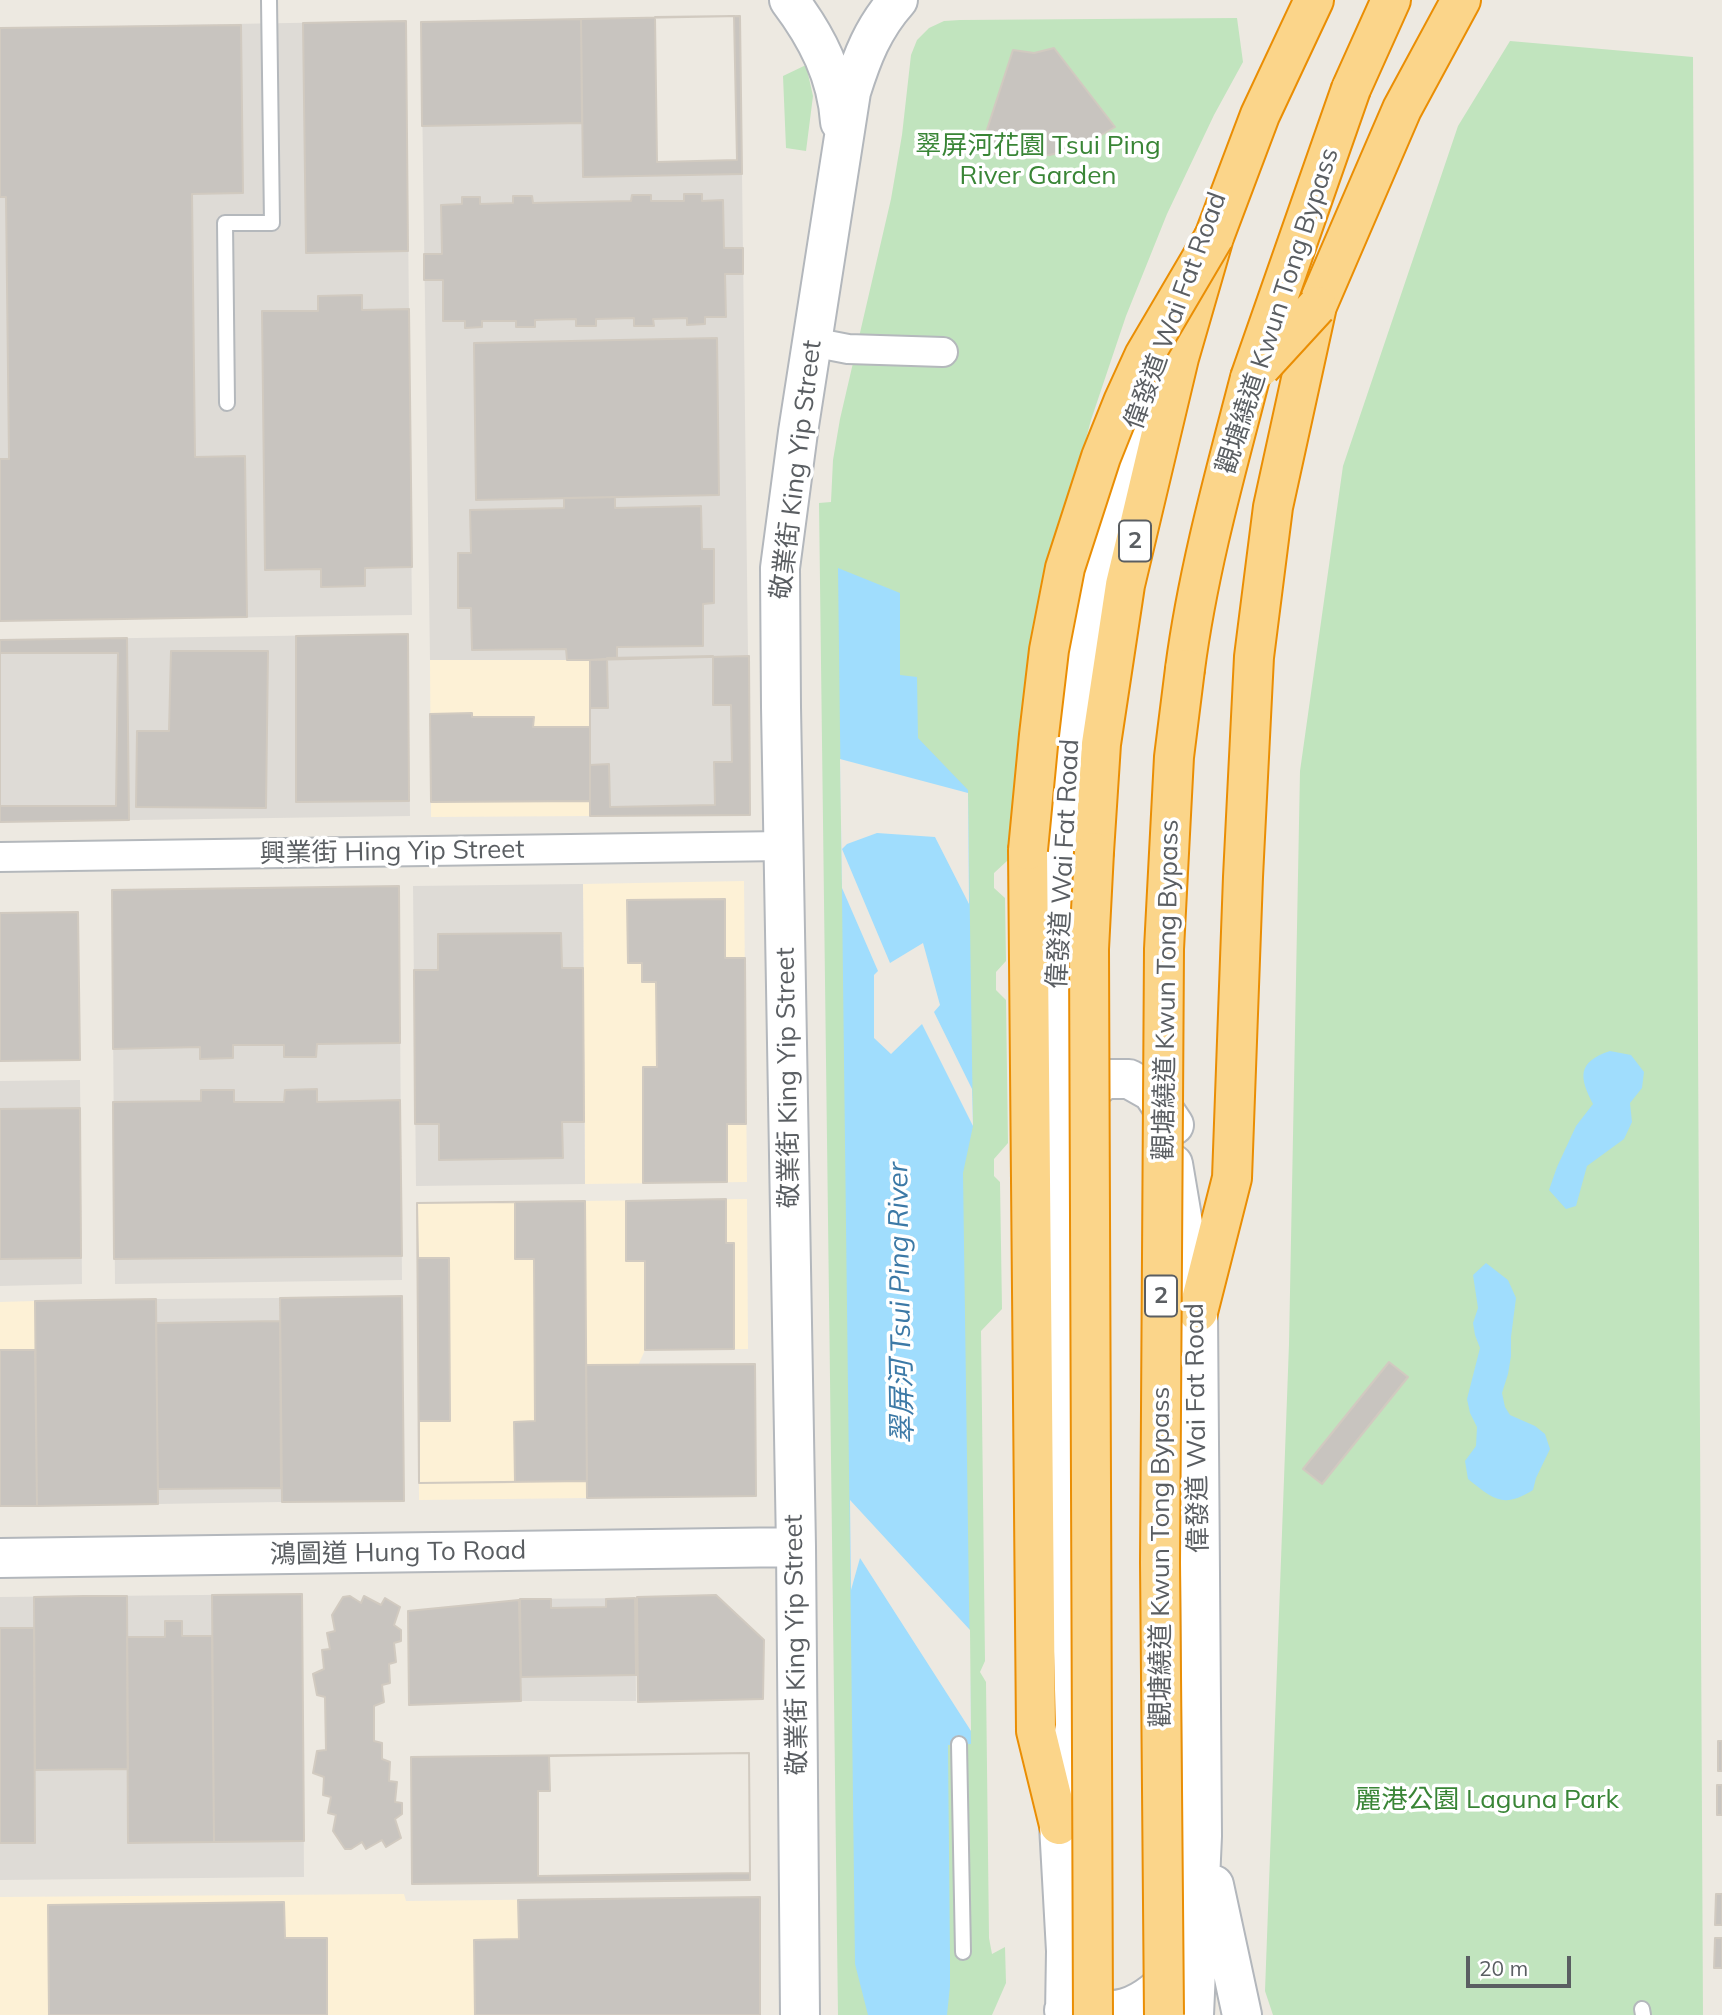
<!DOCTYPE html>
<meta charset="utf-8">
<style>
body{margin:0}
#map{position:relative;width:1722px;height:2015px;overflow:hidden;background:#ede9e1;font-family:Mulish,sans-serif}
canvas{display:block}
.scale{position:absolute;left:1466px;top:1956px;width:105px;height:32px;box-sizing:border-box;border:4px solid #5a5e62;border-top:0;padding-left:9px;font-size:21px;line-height:24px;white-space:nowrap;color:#5a5e62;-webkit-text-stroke:5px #fff;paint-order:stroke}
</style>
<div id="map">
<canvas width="1722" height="2015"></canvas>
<div class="scale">20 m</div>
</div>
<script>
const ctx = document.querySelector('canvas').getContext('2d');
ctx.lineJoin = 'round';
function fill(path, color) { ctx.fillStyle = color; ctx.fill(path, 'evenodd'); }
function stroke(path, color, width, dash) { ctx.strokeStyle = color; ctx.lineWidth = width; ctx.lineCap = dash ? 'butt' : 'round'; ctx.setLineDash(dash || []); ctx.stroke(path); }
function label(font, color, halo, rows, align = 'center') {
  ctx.font = font + ' Mulish,"Noto Sans TC",sans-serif'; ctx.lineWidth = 7; ctx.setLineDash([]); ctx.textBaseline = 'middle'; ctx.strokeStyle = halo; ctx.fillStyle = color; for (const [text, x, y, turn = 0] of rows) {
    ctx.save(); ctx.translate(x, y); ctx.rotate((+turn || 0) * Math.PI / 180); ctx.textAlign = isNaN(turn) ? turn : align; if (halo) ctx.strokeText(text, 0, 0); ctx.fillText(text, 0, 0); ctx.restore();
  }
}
fill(new Path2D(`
 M430,660H590V816L431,817Z
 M744,881L747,1182L585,1184L583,884Z
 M747,1199L748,1349L645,1350L587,1481V1498L419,1500L417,1203Z
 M35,1301L37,1506H0V1302Z
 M404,1894L406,1901L760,1897V2015H0V1897Z`), '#fdf1d6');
fill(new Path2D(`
 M581,19L583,176L742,174L750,815L590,816V660H430L421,22Z
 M406,21L412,615L0,621V28Z
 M408,634L410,816L0,822V640Z
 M583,884L585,1184L416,1186L413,886Z
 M399,886L402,1280L115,1284L112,890Z
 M80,1080L82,1284L0,1286V1081Z
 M279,1298L282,1502L158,1504L156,1299Z
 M302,1594L304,1877L0,1880V1597Z
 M635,1598L636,1701H522L409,1705L408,1611L519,1600L520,1646V1599Z`), '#dedbd6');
fill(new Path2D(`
 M1237,18L1243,62L1214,115L1167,214L1126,316L1091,420L1063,526L1029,860L1007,861L994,873V888L1005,898L1006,961L996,972V990L1006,1000L1008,1143L994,1159V1176L1000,1182L1002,1309L981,1331L985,1661L980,1672L986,1682L989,1938L992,1954L1005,1947L1006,1983L992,2015H838L819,503L831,502L833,460L840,419L891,199L902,135L911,55L917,40L929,28L944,21L960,20Z
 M1510,41L1693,57L1703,2015H1273L1265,1991L1289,1344L1300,771L1343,466L1458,126Z
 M806,65L813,96L806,151L786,148L783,76Z`), '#c1e4be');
fill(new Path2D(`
 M838,568L900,593V675L917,677L918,738L968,790L973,1126L963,1173L971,1744L948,1745L950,1956V1986L947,2015H868L855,1964Z
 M1610,1051L1631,1055L1644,1072L1642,1088L1630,1103L1632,1122L1624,1139L1587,1166L1576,1206L1566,1209L1549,1190L1557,1167L1576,1126L1593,1104C1579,1077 1577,1062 1610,1051Z
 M1486,1263L1508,1280L1516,1298L1511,1337V1356L1508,1374L1502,1393L1505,1407L1510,1415L1535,1426L1545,1434L1550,1449L1536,1478L1533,1490C1503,1509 1493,1499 1468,1479L1465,1461L1476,1446L1477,1427L1470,1413L1467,1399L1480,1348L1475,1335L1473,1323L1478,1308L1473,1275Z`), '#a0ddfd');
fill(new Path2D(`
 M840,759L968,793L969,904L935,837L877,833L847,844L842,849L890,963L923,943L940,1005L934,1012L972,1089L973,1126L922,1024L891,1054L874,1038V975L878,971L842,888Z
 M850,1500L970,1630L971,1731L860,1558L851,1590Z`), '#ede9e1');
const building = new Path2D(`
 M734,16L737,160L657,162L655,17Z
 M740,16L742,174L583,177L581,19Z
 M581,19L582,123L422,126L421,22Z
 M406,21L408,251L306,253L303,23Z
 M241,25L243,193L192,194L195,457L245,456L247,617L0,621V459H9L6,197H0V28Z
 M1054,48L1115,127L1084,145L1050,155L1015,157L980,151L1013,50L1034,53Z
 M684,194H702V201L723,200L724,248H743V274H725L726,317H705V324L687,325V318L653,319L654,326H634V318L596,319V326H576V319L535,320V327H516V321H482V327L465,328V321H443V280H424V254H442L441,205L462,204V197H480V204L513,203V196H532L533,203L631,201L632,195H651V201H684Z
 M362,295V310L409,309L412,567L365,568V586L321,587V569L265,570L262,311H318V296Z
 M717,338L719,495L476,500L474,343Z
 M615,497V508L701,506L702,549H714V603L703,604V646L617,647V658L590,660H567L566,649L472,650L471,608H458V553H471L470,510L564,508V498Z
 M408,634L409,801L296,802V636Z
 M127,638L129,820L0,822V640Z
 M171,651H268L266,808L136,807L137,731H169Z
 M0,653H118L116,806H0Z
 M713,656V705H731L732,762H714L715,805L610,807L609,764L590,765V708H608L607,658Z
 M749,656L750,815L590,816V660Z
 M472,713V717H534L533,727H590V801L431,802L430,714Z
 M399,886L400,1043L317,1044L316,1057H284V1045H233V1058L200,1059V1047L113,1049L112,890Z
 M725,899V958H745L746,1124H727V1182L643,1183V1067H657L656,982H642V963H628L627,900Z
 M78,912L80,1060L0,1061V913Z
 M561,933L562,968H583L584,1122H562L563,1158L439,1160V1124H415L414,970H438V934Z
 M317,1089V1102L400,1100L402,1256L114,1259L113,1102L201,1101V1090H234V1102H284L285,1090Z
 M80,1108L81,1258L0,1259V1109Z
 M726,1199V1243H734V1349L645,1350V1261H626V1201Z
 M585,1201L587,1481L419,1483L417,1203Z
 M515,1202V1259H534L535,1421L514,1422L515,1482L419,1483V1421H450L449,1258H418L417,1203Z
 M402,1296L404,1501L282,1502L280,1298Z
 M156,1299L158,1504L37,1506L35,1301Z
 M280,1321L281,1488L158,1489L156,1323Z
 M0,1350H35L37,1506H0Z
 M1389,1362L1408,1377L1322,1484L1303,1469Z
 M755,1364L756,1496L587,1498L586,1365Z
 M302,1594L304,1841L214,1842L212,1595Z
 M716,1595L764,1640L763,1699L638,1702L637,1597Z
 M84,1596H127L128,1769L35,1770L34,1597Z
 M350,1596L361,1603L364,1596L381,1605L385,1598L400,1607L394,1625L401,1630V1641L394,1643L396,1662L389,1664L390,1683L382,1685L384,1702L374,1706V1741L382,1743V1759L390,1762L389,1781L397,1782L395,1802L402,1803V1814L395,1819L401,1838L386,1847L382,1840L366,1849L362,1842L351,1849H345L333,1831L336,1815L328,1813L331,1797L323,1795L324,1777L313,1773L317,1751L326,1750L325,1697L317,1695L313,1674L324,1669L322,1650L330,1649L327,1633L335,1631L332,1615L343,1597Z
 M635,1598L636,1675L521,1677L520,1599H551V1608L606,1607V1599Z
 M519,1600L521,1701L409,1705L408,1611Z
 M165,1621H182V1636H212L214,1842L128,1843L127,1637H165Z
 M0,1628H34L35,1843H0Z
 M1718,1741H1722V1771H1718Z
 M749,1753L750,1873L538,1876V1791H550L549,1756Z
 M749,1753L750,1880L412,1884L411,1757Z
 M1717,1785H1722V1815H1717Z
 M1716,1894H1722V1925H1715Z
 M760,1897V2015H475L474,1940L519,1939L518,1900Z
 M284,1902L285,1938H327V2015H49L48,1905Z
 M1715,1938H1722V1968H1714Z`);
fill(building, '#c8c4bf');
stroke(building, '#d1cac0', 2);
const lane = new Path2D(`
 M227,403L225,223H272L269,0
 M959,1744L963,1952
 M1642,2009L1643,2015`);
const street = new Path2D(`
 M812,342L848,349L943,352
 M0,857L784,846`);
const secondary = new Path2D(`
 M789,0C817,37 837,76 840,122
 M1071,1112L1077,1102L1105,1079H1129L1152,1092L1174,1125
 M1173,1164L1198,1312L1202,1836L1194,2015
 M0,1558L796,1547
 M1214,1885L1242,2015
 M1064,2010C1083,2010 1107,2013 1125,2008C1149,2001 1166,1982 1183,1965
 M800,2015L796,1547L781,707L780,568L798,432L851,92C862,57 873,28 898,0
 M1065,2015L1066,1951L1059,1825L1075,1726L1054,939L1071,737L1096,577L1125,453L1146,386`);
const highway = new Path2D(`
 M1351,89L1391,0
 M1185,669C1198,570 1225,474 1250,378
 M1028,850L1036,1731L1059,1825
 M1094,852L1101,744L1125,585L1179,358L1214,237L1260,115L1314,0
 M1198,1312L1232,1178L1243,877L1254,657L1273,507L1317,306L1402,109L1461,0`);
stroke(lane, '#b4b8bc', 18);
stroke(street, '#b4b8bc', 32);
stroke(secondary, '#b3b7bc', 42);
stroke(highway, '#ea8e04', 42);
stroke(lane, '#fff', 14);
stroke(street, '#fff', 28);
stroke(secondary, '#fff', 38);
stroke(highway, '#fbd58a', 38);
const highwayBridge = new Path2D(`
 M1261,367L1317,306
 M1250,378L1351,89
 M1028,850L1039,735L1049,650L1065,568L1101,457L1123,402L1144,356L1214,237
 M1093,2015L1089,949L1094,852
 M1164,2015L1160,1562L1164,949L1174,757L1185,669`);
stroke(highwayBridge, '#ea8e04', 42, []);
stroke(highwayBridge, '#fbd58a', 38);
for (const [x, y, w] of [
 [1135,541,32],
 [1161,1296,32]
]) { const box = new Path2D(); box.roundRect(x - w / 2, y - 20.5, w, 41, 5); ctx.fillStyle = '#fff'; ctx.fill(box); stroke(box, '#5a5e62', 2); }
label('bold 24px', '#5a5e62', null, [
 ["2",1135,541],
 ["2",1161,1296]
]);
label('26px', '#398536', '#fff', [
 ["翠屏河花園 Tsui Ping",1038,146],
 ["River Garden",1038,176],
 ["麗港公園 Laguna Park",1487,1800]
]);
label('26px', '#5a5e62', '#fff', [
 ["偉發道 Wai Fat Road",1176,311,-70],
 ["觀塘繞道 Kwun Tong Bypass",1278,311,-72],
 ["敬業街 King Yip Street",797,470,-83],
 ["興業街 Hing Yip Street",392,852,-1],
 ["偉發道 Wai Fat Road",1064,864,-87],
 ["觀塘繞道 Kwun Tong Bypass",1167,990,-89],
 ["敬業街 King Yip Street",788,1078,-91],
 ["偉發道 Wai Fat Road",1197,1428,-91],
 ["鴻圖道 Hung To Road",398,1553,-1],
 ["觀塘繞道 Kwun Tong Bypass",1161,1557,-90],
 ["敬業街 King Yip Street",796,1645,-91]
]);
label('italic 28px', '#3c79a6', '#fff', [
 ["翠屏河 Tsui Ping River",901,1303,-91]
]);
</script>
